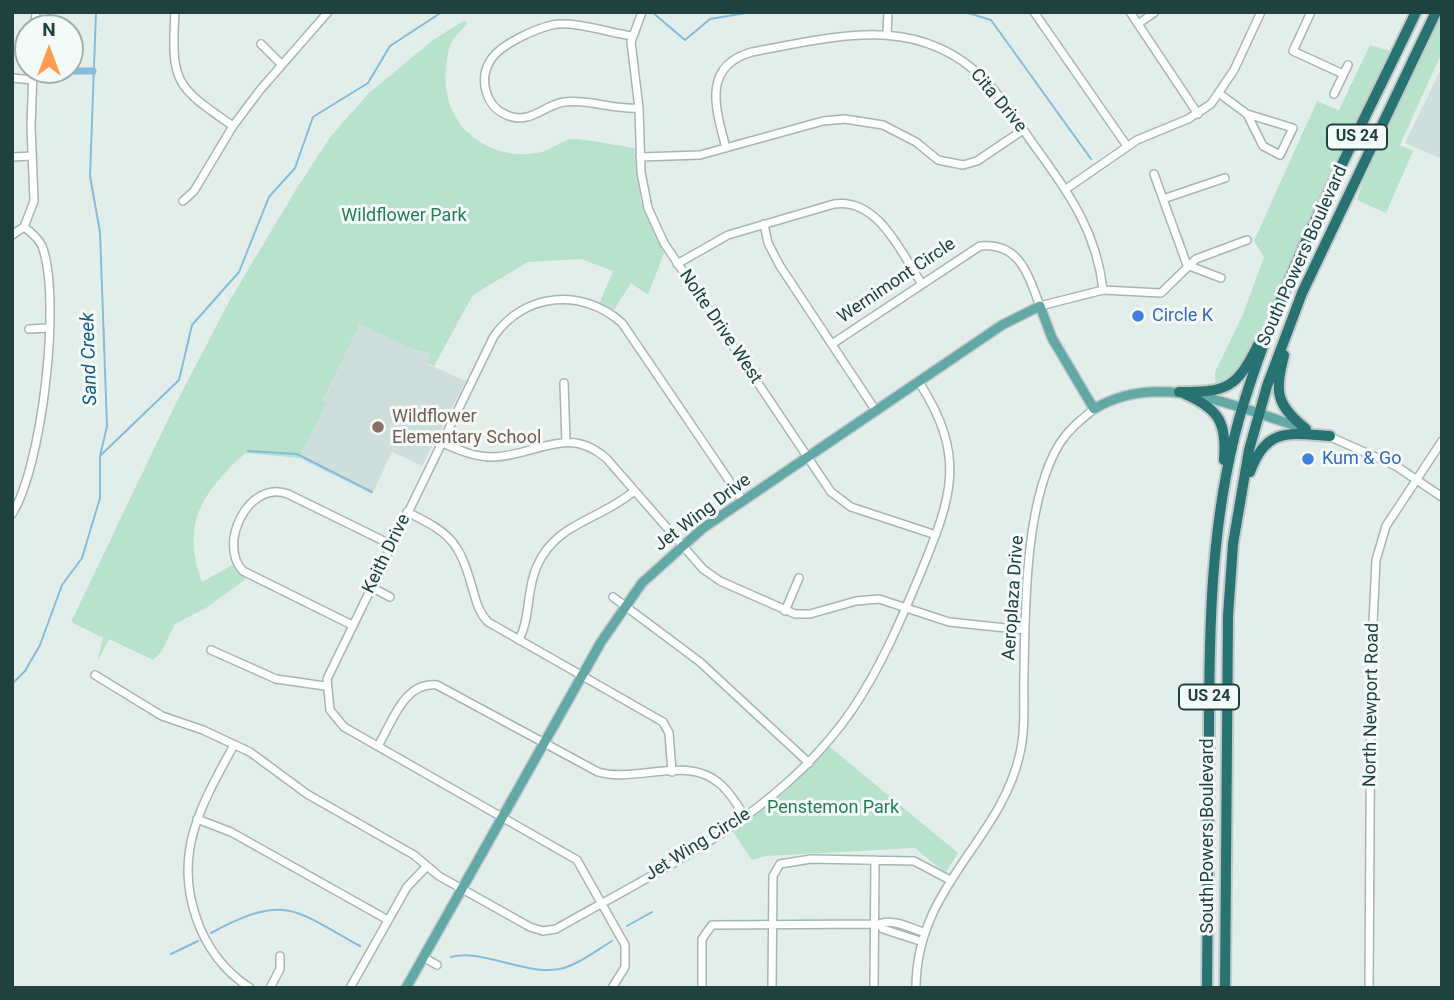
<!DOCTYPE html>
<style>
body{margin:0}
#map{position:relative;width:1454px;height:1000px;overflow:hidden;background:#e3eeeb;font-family:Roboto,sans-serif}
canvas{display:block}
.frame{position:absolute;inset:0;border:14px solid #20423f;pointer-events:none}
.north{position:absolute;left:14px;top:14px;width:70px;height:70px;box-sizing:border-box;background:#f4faf8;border:2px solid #9fb0ae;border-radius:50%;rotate:0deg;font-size:19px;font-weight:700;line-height:28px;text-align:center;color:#20423f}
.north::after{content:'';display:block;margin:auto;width:24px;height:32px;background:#ff9d50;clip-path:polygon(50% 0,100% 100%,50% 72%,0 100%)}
</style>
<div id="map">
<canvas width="1454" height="1000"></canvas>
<div class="frame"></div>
<div class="north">N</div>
</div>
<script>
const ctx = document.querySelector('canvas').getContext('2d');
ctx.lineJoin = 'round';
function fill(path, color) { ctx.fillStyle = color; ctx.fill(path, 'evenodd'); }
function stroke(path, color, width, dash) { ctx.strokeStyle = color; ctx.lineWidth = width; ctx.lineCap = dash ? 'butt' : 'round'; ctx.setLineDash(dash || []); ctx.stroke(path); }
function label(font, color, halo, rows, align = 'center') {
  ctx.font = font + ' Roboto,sans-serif'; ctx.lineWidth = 6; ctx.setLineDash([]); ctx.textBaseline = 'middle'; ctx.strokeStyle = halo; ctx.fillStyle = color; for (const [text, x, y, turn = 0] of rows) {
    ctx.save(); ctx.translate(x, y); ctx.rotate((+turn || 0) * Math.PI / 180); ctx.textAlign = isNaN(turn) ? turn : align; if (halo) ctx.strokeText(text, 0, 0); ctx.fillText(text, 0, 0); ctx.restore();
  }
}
fill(new Path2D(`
 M1442,67V159L1405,143Z
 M360,324L411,349L431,355L427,364L466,381L422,466L392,452L372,494L299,458L326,404L323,402Z`), '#d0dedb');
fill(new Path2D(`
 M1436,12H1442V52L1400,145L1413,151L1386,213L1357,200L1378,134Z
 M465,20L467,24C462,30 453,38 450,45C446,57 444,82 447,94C455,137 500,162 541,152C551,150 561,141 571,139C583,138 620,146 635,148L641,202L664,253L648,295L631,283L614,310L600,302L613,271L581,259L528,262L473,295L434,366L427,363L430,354L411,349L360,324L323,401L327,403L299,458L245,453C202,493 181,523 202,582L232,565L246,579L206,608L175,624L162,651L153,660L109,639L97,662L103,638L71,622L175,405L230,300L297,188L331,136L369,93L433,40Z
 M1370,45L1390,51L1392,62L1245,369L1216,391L1215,372L1243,314L1264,257L1254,241L1317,101L1339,110Z
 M829,746L958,853L945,873L915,848L766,856L752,860L733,832L786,791Z`), '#b9e2cc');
stroke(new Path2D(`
 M652,12L685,40L710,19L752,12
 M965,12L991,20L1091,159
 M248,451L297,454L372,492
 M101,455L179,380L192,325L239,272L269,197L295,168L313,117L368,83L390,46L442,12
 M12,684L25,671L40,645L62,585L82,558L100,498V456L107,426L100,232L90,176L96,12
 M627,926L652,912
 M211,933C285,893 293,909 360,946
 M171,954L198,941
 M451,957C482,948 530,978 564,968C581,963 597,950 612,941`), '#84bcda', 2);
stroke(new Path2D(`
 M40,71H93`), '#84bcda', 7);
const minor = new Path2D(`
 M175,12C171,83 175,86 233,126
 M642,12L631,42L639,108L641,172L648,208L664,243L831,492L851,507L936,535
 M1034,12L1127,146
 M1130,12L1198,114
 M1311,12L1293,51L1343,74
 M1138,24L1155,12
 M35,28L36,12
 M887,34L888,12
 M632,36C611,33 571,20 552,25C535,29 502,44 492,58C477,79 486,108 509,116C531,124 544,105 564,102C589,99 614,110 639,108
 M261,44L281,64
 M12,78L33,80
 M1220,94L1247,114L1293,128L1280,155L1263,146L1247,114
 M1334,94L1348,65
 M726,148C716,110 701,66 752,52C835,37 917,12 984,79C1006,101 1021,128 1039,152C1071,196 1097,234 1103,290
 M12,157L32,156
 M640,157L700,155L823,121L845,119L883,125L916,142L938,160L963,165L977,161L1023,130
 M1154,174L1163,199
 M1066,189L1137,140L1188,119L1211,104L1234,70L1261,12
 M183,201L194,191L233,126L260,90L328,12
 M764,224L768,243L780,266L876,411
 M12,235L24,227L34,201L31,126L33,70
 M677,264L728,235L834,204C878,197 901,253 922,284
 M1221,278L1187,265L1163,199L1225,178
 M29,329L49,328
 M832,344L980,246C1020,242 1028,275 1040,306L1103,290L1161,293L1196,259L1247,240
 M564,383L566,442
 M1326,435L1396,466L1442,497
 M441,442C458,450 474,457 493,457C536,456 567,424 606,458L703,569L720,581L795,614H810L856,601L879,599L949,622L1025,630
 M407,512C450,533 459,541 472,587C476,600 478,612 488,622L663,722L669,733L672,772
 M12,514C42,467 62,298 42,246C38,238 31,232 24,227
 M371,587L390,597
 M613,597L700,662L809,763
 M785,611L799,578
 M352,625L243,571C217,544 249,479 288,494L392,545
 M519,640C531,616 526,590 537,566C556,522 601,520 634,491
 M211,650L276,679L325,686
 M95,675L162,716L203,730L250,752L307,794L414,855L439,876L530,927L543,931L556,929C663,868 780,815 852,710C881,667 901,620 921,572C952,496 967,457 919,382
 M234,745C220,771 204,798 195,827C176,886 198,954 250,988
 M378,746C392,723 404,681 437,685L598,772C636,783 687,755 719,783C730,792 738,806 746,818
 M197,819L231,832L388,920
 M920,941L883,929L879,924C892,918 910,928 923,932
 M423,957L437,965
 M270,988L280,969V956
 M350,988L407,887L427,866
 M612,988L625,967V945L577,860L344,727L330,710L327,679L494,336C525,292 583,288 622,323L743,501
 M702,988V939L712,925L879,924
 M772,988L773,876L780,864L811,859L914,861L950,880
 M874,988L875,860
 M916,988C916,886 1001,841 1020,753C1026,727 1023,699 1024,673C1025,607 1025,499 1060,443C1069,429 1082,419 1094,409
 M1369,988L1371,665L1376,560L1386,526L1442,441`);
const major = new Path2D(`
 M406,988L601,642L642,583L703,528L1002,325L1040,306L1052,338L1094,409C1160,369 1237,408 1303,428`);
const highway = new Path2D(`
 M1284,355C1275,392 1275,404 1306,429
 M1179,392C1227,392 1236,389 1258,345
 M1185,394C1219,409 1227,423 1224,460
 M1250,472C1266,427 1289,433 1330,436
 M1207,988C1207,905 1208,822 1209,739C1209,632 1210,524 1239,419C1280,277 1353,145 1416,12
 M1225,988L1228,616L1233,544L1249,450L1267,386L1302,293L1436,12`);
stroke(minor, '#a5b7b4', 10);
stroke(major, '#c1cac9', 12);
stroke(highway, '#c1cac9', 14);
stroke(minor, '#fff', 7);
stroke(major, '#62a9a5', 9);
stroke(highway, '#287271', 10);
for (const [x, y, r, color] of [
 [1138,316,7,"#3f7fe0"],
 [378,427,7,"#8d6e63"],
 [1308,459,7,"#3f7fe0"]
]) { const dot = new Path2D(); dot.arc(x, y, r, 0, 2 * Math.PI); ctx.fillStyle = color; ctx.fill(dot); stroke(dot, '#f4faf8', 2.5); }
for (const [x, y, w] of [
 [1357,137,60],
 [1209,697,60]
]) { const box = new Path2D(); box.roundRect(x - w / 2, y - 12.5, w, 25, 5); ctx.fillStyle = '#f4faf8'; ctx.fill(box); stroke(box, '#20423f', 2); }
label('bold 16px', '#20423f', null, [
 ["US 24",1357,137],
 ["US 24",1209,697]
]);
label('18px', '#20423f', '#f4faf8', [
 ["Cita Drive",998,101,50],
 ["South Powers Boulevard",1303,256,-66],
 ["Wernimont Circle",897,281,-34],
 ["Nolte Drive West",720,327,56],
 ["Jet Wing Drive",703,513,-37],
 ["Keith Drive",387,554,-64],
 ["Aeroplaza Drive",1014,598,-86],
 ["North Newport Road",1372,705,-89],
 ["South Powers Boulevard",1208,836,-90],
 ["Jet Wing Circle",698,845,-32]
]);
label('18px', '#257e59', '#f4faf8', [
 ["Wildflower Park",404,216],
 ["Penstemon Park",833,808]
]);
label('18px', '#366cbe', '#f4faf8', [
 ["Circle K",1152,316],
 ["Kum & Go",1322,459]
], 'left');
label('18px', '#785e54', '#f4faf8', [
 ["Wildflower",392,417],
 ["Elementary School",392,438]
], 'left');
label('italic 19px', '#125c86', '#f4faf8', [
 ["Sand Creek",90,359,-92]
]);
</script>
